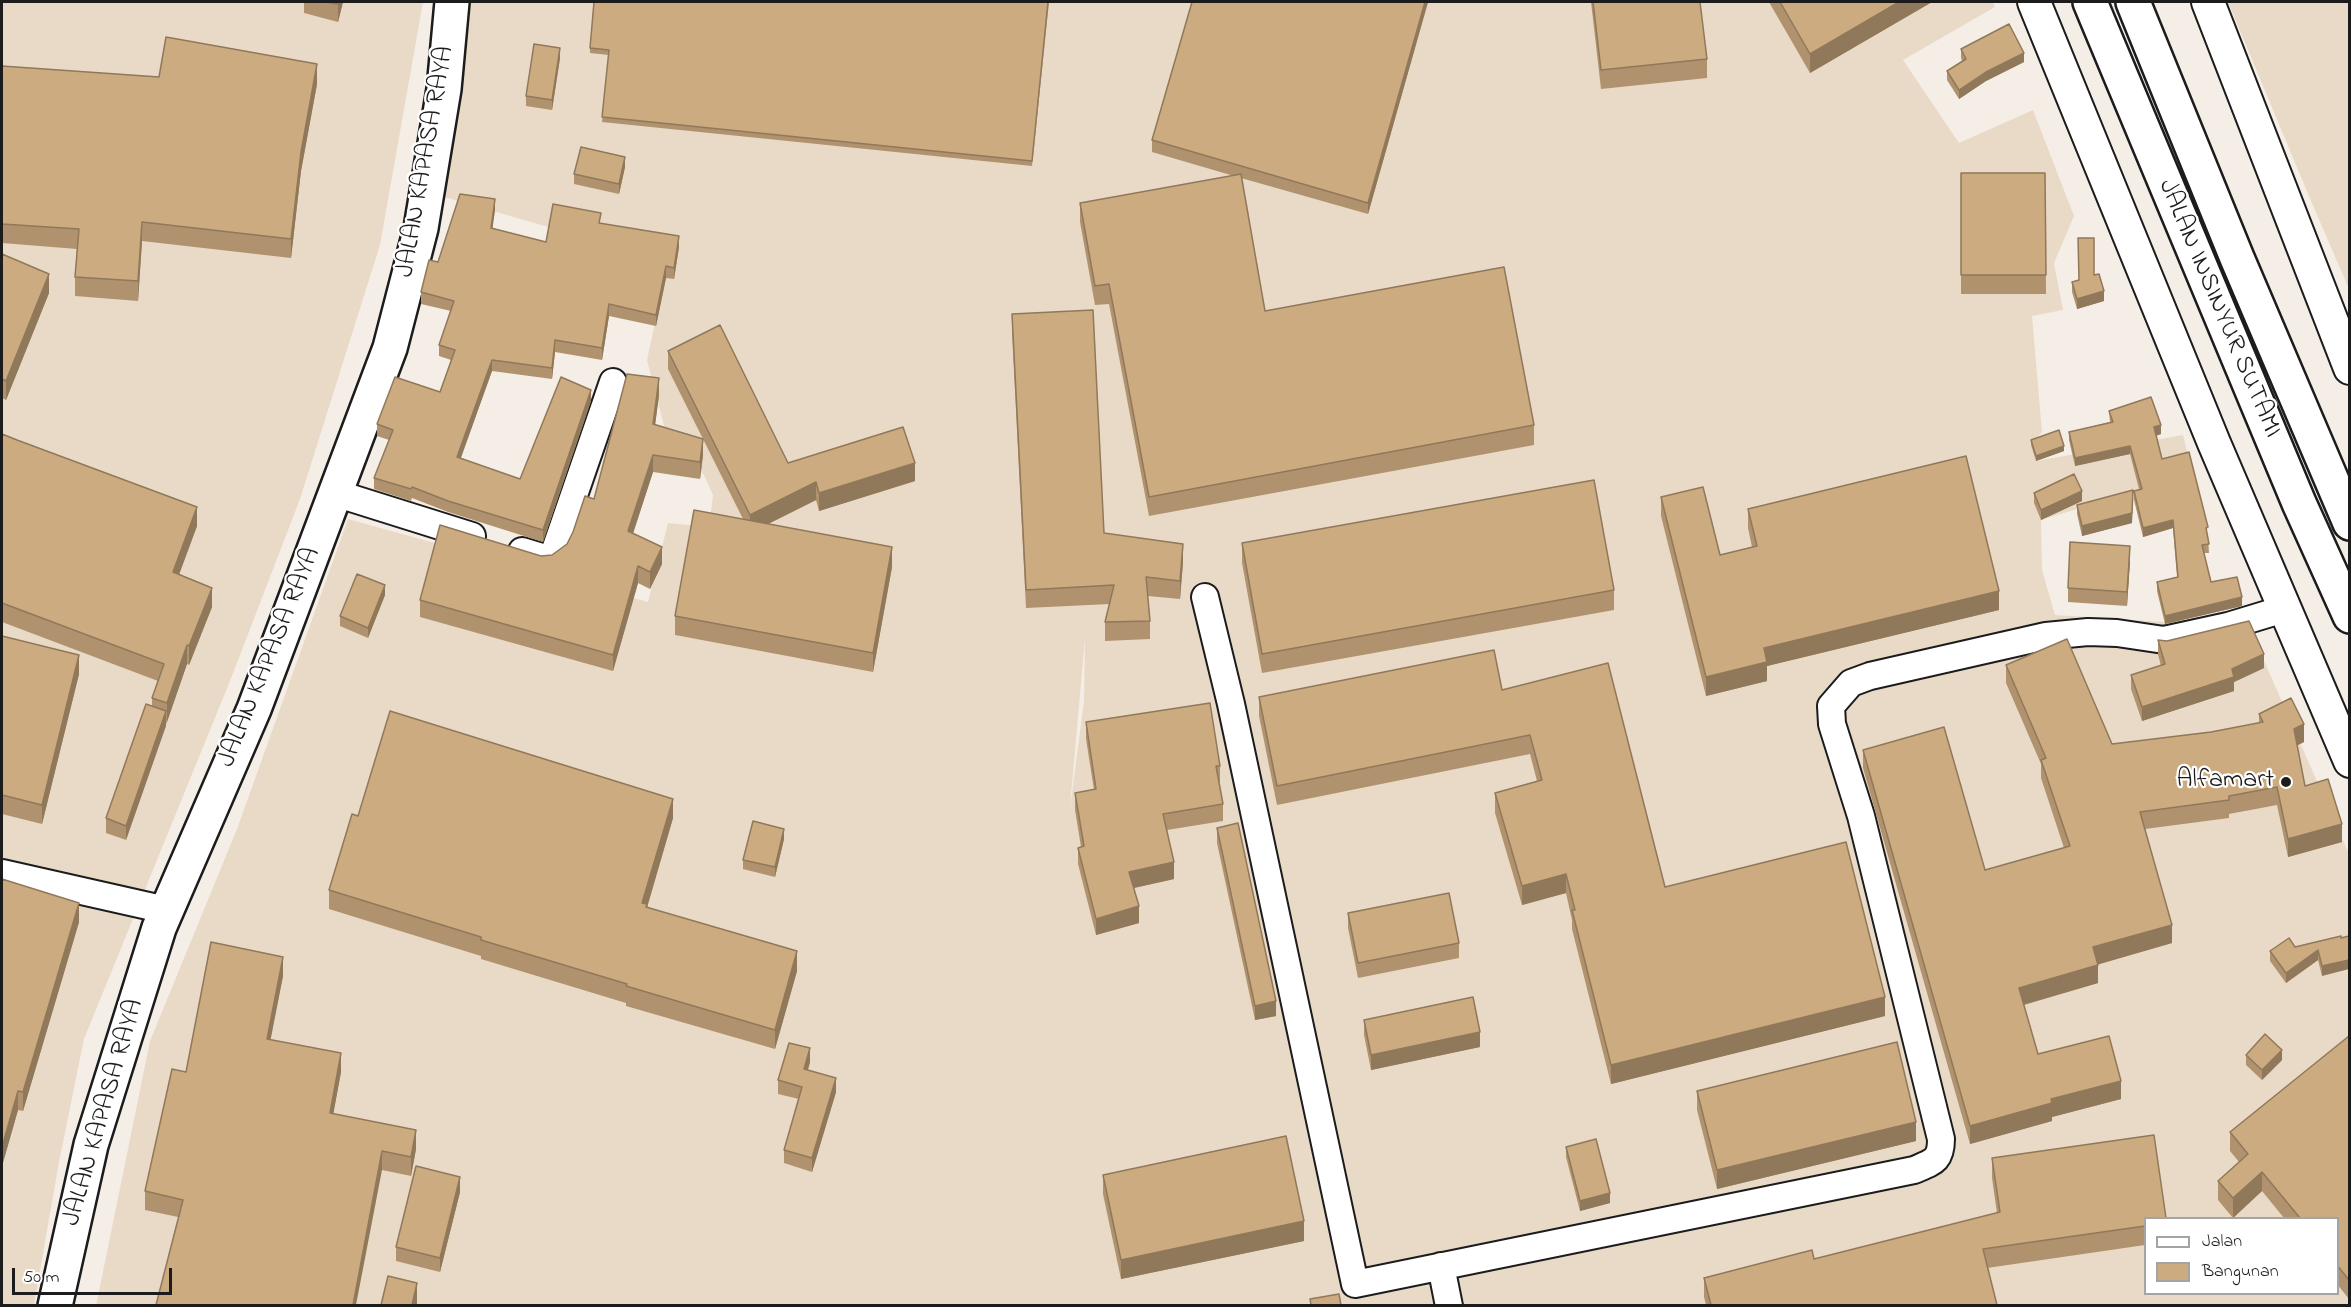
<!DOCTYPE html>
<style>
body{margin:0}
#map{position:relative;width:2351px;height:1307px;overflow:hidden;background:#f5eee6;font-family:"Indie Flower",sans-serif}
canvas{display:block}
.frame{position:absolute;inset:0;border:3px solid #1c1c1c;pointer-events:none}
.legend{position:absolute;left:2144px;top:1217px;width:195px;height:78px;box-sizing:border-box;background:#fff;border:2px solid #a4a4a4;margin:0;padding:8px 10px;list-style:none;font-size:18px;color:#1c1c1c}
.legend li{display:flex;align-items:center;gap:12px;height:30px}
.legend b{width:30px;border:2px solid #a4a4a4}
.scale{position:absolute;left:12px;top:1268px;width:160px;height:27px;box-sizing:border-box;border:3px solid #1c1c1c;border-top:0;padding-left:8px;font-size:18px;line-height:21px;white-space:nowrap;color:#1c1c1c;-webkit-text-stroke:4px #fff;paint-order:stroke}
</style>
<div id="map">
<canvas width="2351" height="1307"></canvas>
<div class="frame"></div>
<ul class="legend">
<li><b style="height:8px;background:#fff"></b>Jalan</li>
<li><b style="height:16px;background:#cdab80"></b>Bangunan</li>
</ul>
<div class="scale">50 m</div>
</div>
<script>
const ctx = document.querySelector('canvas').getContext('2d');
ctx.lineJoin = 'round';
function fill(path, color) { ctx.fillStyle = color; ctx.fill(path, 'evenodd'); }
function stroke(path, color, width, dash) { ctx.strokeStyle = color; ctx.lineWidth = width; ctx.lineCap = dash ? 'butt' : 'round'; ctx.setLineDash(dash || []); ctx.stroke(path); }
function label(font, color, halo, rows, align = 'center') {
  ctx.font = font + ' "Indie Flower",sans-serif'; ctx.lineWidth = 4.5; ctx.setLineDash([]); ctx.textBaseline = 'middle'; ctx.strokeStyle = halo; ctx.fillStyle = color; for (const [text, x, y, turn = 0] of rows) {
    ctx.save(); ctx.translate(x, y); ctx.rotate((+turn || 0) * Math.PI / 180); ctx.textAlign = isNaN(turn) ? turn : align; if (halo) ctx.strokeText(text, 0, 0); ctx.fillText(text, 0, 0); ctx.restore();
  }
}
fill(new Path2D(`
 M2,2H423L380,245L300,499L230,681L84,1039L59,1162L34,1305L2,1306Z
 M471,2H1993L1995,7L1903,60L1959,143L2033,110L2074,216L2054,263L2063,310L2032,316L2042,432L2031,445L2036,461L2183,435L2189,461L2140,490L2041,520L2042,570L2055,615L2165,622L2224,617L2243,613L2349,854V1305L96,1306L150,1041L237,829L348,519L648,602L668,523L709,527L713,495L705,477L683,443L669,445L647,360L669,257L600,242L441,196L465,67ZM1085,638L1084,701L1070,808V807ZM2146,1218H2338V1294H2146Z
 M2228,2H2349V289L2311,201Z`), '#e9dac7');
const minor = new Path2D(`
 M335,493L472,536
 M522,551L545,558L554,553L613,382
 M1205,597L1231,704L1355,1284L1914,1170C1933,1162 1941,1161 1941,1139L1861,816L1832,724L1831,706L1851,683L1870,676L2046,636L2088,632L2117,633L2164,640L2228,626L2284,609
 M2,873L166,910
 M1441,1266L1449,1306`);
const tertiary = new Path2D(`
 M2034,2L2214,443L2350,761
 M2208,2L2350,368`);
const secondary = new Path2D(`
 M55,1306L91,1145L159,928L254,709L390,348L421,228L444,89L452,2`);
const motorway = new Path2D(`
 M2090,2L2299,503L2350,616
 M2133,2L2237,258L2350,523`);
stroke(minor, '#1c1c1c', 30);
stroke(tertiary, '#1c1c1c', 36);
stroke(secondary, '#1c1c1c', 38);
stroke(motorway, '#1c1c1c', 38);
stroke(minor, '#fff', 26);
stroke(tertiary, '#fff', 32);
stroke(secondary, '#fff', 33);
stroke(motorway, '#fff', 33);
fill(new Path2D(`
 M304,2H343L338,22L304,13Z
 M1049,2L1032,166L602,122L609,55L590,53V48Z
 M1192,2H1428L1368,214L1241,178L1265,311L1534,425V445L1149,516L1109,304L1095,305L1080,222V203L1234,176L1152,152V140Z
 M1591,2H1700L1707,59V78L1601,89Z
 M1769,2H1932L1810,73Z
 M1961,49L2024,62L1986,81L1959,99L1947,80V71L1962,61L1961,58Z
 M560,58L552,110L526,106V96Z
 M2,66L159,77L317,84L301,171L291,258L142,241L138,301L75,296V277L77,249L2,243Z
 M625,167L619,194L574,184V174Z
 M1961,173H2045L2046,294H1961Z
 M495,210L492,228L546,242L601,223L679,247L674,279L666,278L656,326L609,316L602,360L555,352L552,379L492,371L460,459L520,479L591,401L543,542L448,512L412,498L411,501L374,489V478L389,440L377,436V424L440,392L451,360L439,356V345L451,311L421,304V292L438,262Z
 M2,254L49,293L6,400L2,398Z
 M2094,275L2104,301L2077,309L2072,292V282Z
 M1012,314L1104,533L1183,562L1180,599L1148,596L1150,621V639L1105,641V622L1110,604L1026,608L1012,332Z
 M668,351L788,463L915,481L819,511L816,500L768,524L892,567L873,672L675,635V616L743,519L668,369Z
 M659,395L655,425L703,455L700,479L653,472L633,534L662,564L650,589L638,583L613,671L420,617V600L541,556L552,555L567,544L594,499Z
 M2109,411L2161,434L2156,436L2162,459L2208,536L2209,553H2204L2211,582L2242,606L2165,624L2157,591V582L2177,577L2173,528L2143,537L2134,500V491L2139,489L2130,454L2075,466L2069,440V432L2110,422Z
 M2,434L197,526L179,574L212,607L189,665L187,664L126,840L106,833V818L152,706V698L158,681L2,622Z
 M2031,440L2064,451L2036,461L2031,445Z
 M2034,493L2082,501L2041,520L2034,503Z
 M1661,497L1720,555L1752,547L1748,528V509L1999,610L1767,666V681L1706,696L1661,516Z
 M2133,500L2132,523L2082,536L2077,514V505Z
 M1242,543L1614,590V610L1262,673L1242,563Z
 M2130,561L2127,606L2068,602V588Z
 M385,595L368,638L340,626V616Z
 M2,636L79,674L42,824L2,814Z
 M2158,640L2264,668L2234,682V691L2142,721L2131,689V675L2161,666L2158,654Z
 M2006,665L2112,744L2211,732L2259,723V714L2304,742L2297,745L2305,786L2342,842L2288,857L2277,805L2229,814V818L2145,829L2172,943L2098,964V983L2024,1005L2038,1054L2121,1099L2052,1117V1121L1970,1144L1863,768V750L1985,870L2064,848L2041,778V764L2006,683Z
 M1502,690L1665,887L1885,1016L1611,1084L1572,929V920L1566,893L1522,905L1495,813V793L1537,781L1530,754L1277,805L1259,716V697Z
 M1086,722L1220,766V782H1219L1223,804V821L1167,830L1174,879L1134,888L1139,923L1096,935L1078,864V848L1081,847L1075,810V793L1094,790L1086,739Z
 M358,816L673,818L647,908L797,971L775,1049L626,1006V1003L481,959V956L329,909V890Z
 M1217,828L1276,1016L1255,1020L1217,843Z
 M784,839L775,877L743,869V860Z
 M2,879L79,922L23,1111L18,1110L2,1166Z
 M1348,913L1459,943V958L1358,978L1348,928Z
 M2341,936L2322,976L2318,960L2286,983L2270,961V951L2295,947Z
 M283,976L270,1040L341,1072L333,1114L416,1149L411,1176L382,1170L178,1217L145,1210V1191L186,1072Z
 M1364,1020L1480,1047L1371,1070L1364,1035Z
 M2349,1036V1299L2337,1284V1218H2284L2262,1191L2233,1218L2218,1200V1181L2239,1162L2230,1151V1132Z
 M2246,1055L2282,1060L2262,1080L2246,1065Z
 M810,1062L808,1070L836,1092L812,1172L784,1163V1150L799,1099L778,1094V1080Z
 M1697,1091L1916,1141L1717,1189L1697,1110Z
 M1566,1147L1610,1203L1580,1211L1566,1157Z
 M1992,1158L2145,1218V1245L1987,1268L1997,1305H1706L1704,1297V1278L1814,1259L1997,1213L1992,1178Z
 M1103,1175L1304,1241L1121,1279L1103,1194Z
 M460,1192L440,1272L396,1261V1247Z`), '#b0936e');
fill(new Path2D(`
 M339,2H343L338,22V4Z
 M1425,2H1428L1368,214V203Z
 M1899,2H1932L1810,73V54Z
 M560,48V58L552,110V100Z
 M2024,53V62L1986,81L1959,99V90L1986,72Z
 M317,64V84L301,171L291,258V239L301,152Z
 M625,157V167L619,194V184Z
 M495,199V210L491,240V228Z
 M142,222V241L138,301V281Z
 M679,236V247L674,279V268Z
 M666,266V278L656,326V315Z
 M49,274V293L6,400V381Z
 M2104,291V301L2077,309V299Z
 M609,304V316L602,360V348Z
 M555,340V352L552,379V368Z
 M492,360V371L457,469V457Z
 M659,378V395L653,441V424Z
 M591,390V401L543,542V530Z
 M2161,425V434L2154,436V427Z
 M703,439V455L700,479V462Z
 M2064,446V451L2036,461V456Z
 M2130,446V454L2075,466V458Z
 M653,455V472L628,548V531Z
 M915,463V481L819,511V493Z
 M816,482V500L750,533V515Z
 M2133,490L2132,523L2082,536V526Z
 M2082,491V501L2041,520V510Z
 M197,507V526L173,591V572Z
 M2173,520V528L2143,537V528Z
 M1183,544V562L1180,599V581Z
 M2130,546V561L2127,606V592Z
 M662,547V564L650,589V572Z
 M892,547V567L873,672V653Z
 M638,566V583L613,671V655Z
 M385,585V595L368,638V628Z
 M212,588V607L189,665V646Z
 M1999,591V610L1767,666V681L1706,696V677L1764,648Z
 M2242,597V606L2165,624V616Z
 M187,645V664L167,722V703Z
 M2264,654V668L2234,682V691L2142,721V707L2232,669Z
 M79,655V674L42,824V805Z
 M166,711V726L126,840V826Z
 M2304,724V742L2294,747V729Z
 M673,799V818L647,907V923L642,903Z
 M2342,824V842L2288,857V839Z
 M784,829V839L775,877V867Z
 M1174,862V879L1129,889V872Z
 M1566,874V893L1522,905V886Z
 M79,903V922L23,1111V1092Z
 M1139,906V923L1096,935V919Z
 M2172,925V943L2093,966V947Z
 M2318,950V960L2286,983V973Z
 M797,951V971L775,1049V1030Z
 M283,957V976L267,1058V1039Z
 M2349,960V969L2322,976V966Z
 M2098,965V983L2019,1006V988Z
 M1885,997V1016L1611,1084V1065Z
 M1276,1001V1016L1255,1020V1006Z
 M1480,1032V1047L1371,1070V1055Z
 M810,1048V1062L804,1083V1069Z
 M2282,1050V1060L2262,1080V1070Z
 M341,1053V1072L330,1132V1113Z
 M836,1078V1092L812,1172V1158Z
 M2121,1081V1099L2052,1117V1121L1970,1144V1126L2051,1099Z
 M18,1091V1110L2,1166V1147Z
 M1916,1122V1141L1717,1189V1170Z
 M416,1130V1149L411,1176V1157Z
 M382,1151V1170L356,1305H353Z
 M2262,1172V1191L2233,1218V1198Z
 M460,1177V1192L440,1272V1258Z
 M1610,1193V1203L1580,1211V1201Z
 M1304,1221V1241L1121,1279V1260Z
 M417,1283V1305H412Z`), '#90785a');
const building = new Path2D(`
 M326,2H339L338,4Z
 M594,2H1048L1032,161L602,117L609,50L590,48Z
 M1192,2H1425L1368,203L1152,140Z
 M1593,2H1700L1707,59L1601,70Z
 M1780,2H1899L1810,54Z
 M2009,24L2024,53L1986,72L1959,90L1947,71L1966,59L1961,49Z
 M166,37L317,64L301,152L291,239L142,222L138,281L75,277L79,229L2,224V66L159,77Z
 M534,44L560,48L552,100L526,96Z
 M581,147L625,157L619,184L574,174Z
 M1961,173H2045L2046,275H1961Z
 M1241,174L1265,311L1504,267L1534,425L1149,497L1109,284L1095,286L1080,203Z
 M460,194L495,199L491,228L546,242L553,204L601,213L599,223L679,236L674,268L666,266L656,315L609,304L602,348L555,340L552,368L492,360L457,457L520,479L561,377L591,390L543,530L448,501L412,487L411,489L374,478L393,430L377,424L395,377L440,392L455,350L439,345L454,301L421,292L429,260L438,262Z
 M2078,238H2094V275L2099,274L2104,291L2077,299L2072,282L2079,280Z
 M2,254L49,274L6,381L2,379Z
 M1093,310L1104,533L1183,544L1180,581L1146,577L1150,621L1105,622L1114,585L1026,590L1012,314Z
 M720,325L788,463L903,427L915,463L819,493L816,482L750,515L668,351Z
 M627,374L659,378L653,424L703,439L700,462L653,455L628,531L662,547L650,572L638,566L613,655L420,600L440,525L541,556L552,555L567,544L573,532L585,496L594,499Z
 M2151,397L2161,425L2154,427L2162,459L2189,452L2208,527L2206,528L2209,544L2202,545L2211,582L2237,577L2242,597L2165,616L2157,582L2178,577L2173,520L2143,528L2134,491L2142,489L2130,446L2075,458L2069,432L2113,422L2109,411Z
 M2059,430L2064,446L2036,456L2031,440Z
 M2,434L17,440L197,507L173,572L212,588L189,646L187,645L167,703L152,698L164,664L2,603Z
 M1966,456L1999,591L1764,648L1767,662L1706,677L1661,497L1703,487L1720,555L1757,546L1748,509Z
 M2074,474L2082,491L2041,510L2034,493Z
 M1594,480L1614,590L1262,654L1242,543Z
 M2133,490L2132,513L2082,526L2077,505Z
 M694,510L892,547L873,653L675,616Z
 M2070,542L2130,546L2127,592L2068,588Z
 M357,574L385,585L368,628L340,616Z
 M2249,621L2264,654L2232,669L2234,677L2142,707L2131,675L2165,664L2158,640L2167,641Z
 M2,636L79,655L42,805L2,795Z
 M2067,639L2112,744L2211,732L2263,722L2259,714L2291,698L2304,724L2294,729L2305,786L2328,779L2342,824L2288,839L2277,787L2229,796V800L2140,812L2172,925L2093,947L2098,965L2019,988L2038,1054L2109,1036L2121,1081L2051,1099L2052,1103L1970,1126L1863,750L1944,727L1985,870L2070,846L2041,760L2046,758L2006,665Z
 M1494,650L1502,690L1608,663L1665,887L1846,842L1885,997L1611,1065L1572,910H1575L1566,874L1522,886L1495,793L1542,780L1530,735L1277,786L1259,697Z
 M1210,703L1220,766H1216L1223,804L1163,814L1174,862L1129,872L1139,906L1096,919L1078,848L1084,846L1075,793L1096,789L1086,722Z
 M146,704L166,711L126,826L106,818Z
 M390,711L673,799L642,903L647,904L646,907L797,951L775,1030L626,986L627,984L481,940V937L329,890L352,814L358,816Z
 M753,821L784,829L775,867L743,860Z
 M1238,823L1276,1001L1255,1006L1217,828Z
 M2,879L79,903L23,1092L18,1091L2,1147Z
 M1449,893L1459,943L1358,963L1348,913Z
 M2341,936V938L2349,936V960L2322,966L2318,950L2286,973L2270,951L2289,938L2295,947Z
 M211,942L283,957L267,1039L341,1053L330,1113L416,1130L411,1157L382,1151L353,1305H156L183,1200L145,1191L172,1069L186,1072Z
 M1473,997L1480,1032L1371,1055L1364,1020Z
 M2265,1034L2282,1050L2262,1070L2246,1055Z
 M2349,1036V1280L2337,1265V1218H2300L2262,1172L2233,1198L2218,1181L2248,1154L2230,1132Z
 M1897,1042L1916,1122L1717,1170L1697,1091Z
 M789,1043L810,1048L804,1069L836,1078L812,1158L784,1150L802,1087L778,1080Z
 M2154,1135L2166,1218H2145V1226L1983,1249L1997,1305H1711L1704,1278L1812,1250L1814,1259L2000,1212L1992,1158Z
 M1286,1136L1304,1221L1121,1260L1103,1175Z
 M1596,1139L1610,1193L1580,1201L1566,1147Z
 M416,1166L460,1177L440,1258L396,1247Z
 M388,1276L417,1283L412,1305H381Z
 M1339,1294L1341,1305H1311L1310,1299Z`);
fill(building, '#cdab80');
stroke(building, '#90785a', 1.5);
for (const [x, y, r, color] of [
 [2286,782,6,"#1c1c1c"]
]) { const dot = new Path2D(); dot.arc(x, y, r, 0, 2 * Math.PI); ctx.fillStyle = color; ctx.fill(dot); stroke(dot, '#fff', 2); }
label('26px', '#1c1c1c', '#fff', [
 ["JALAN KAPASA RAYA",427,162,-80],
 ["JALAN INSINYUR SUTAMI",2218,309,67],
 ["JALAN KAPASA RAYA",271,658,-68],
 ["JALAN KAPASA RAYA",105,1113,-74]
]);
label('26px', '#1c1c1c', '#fff', [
 ["Alfamart",2274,782]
], 'right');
</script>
